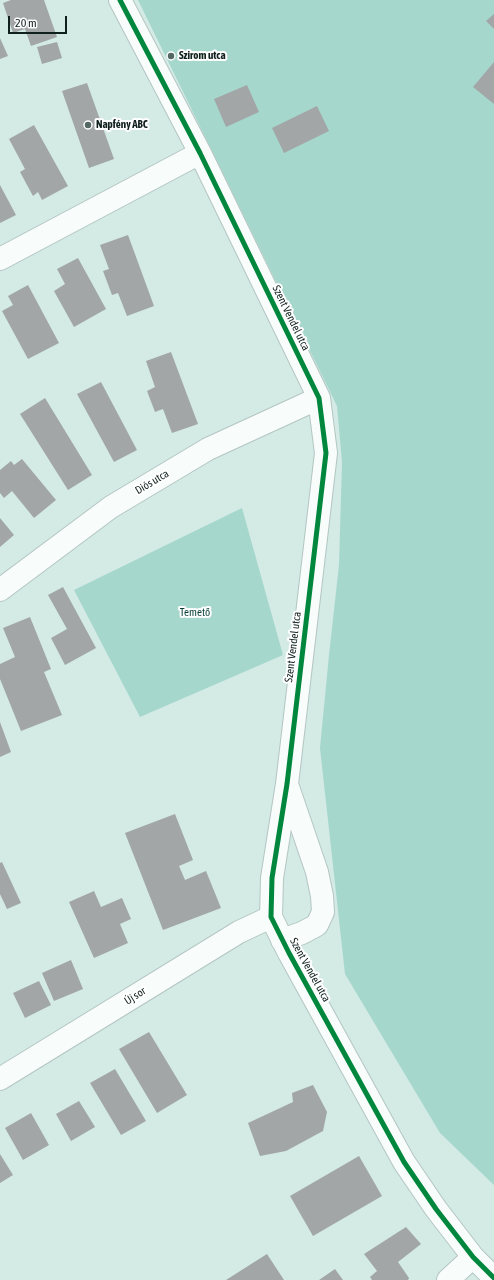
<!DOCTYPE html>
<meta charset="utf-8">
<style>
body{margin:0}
#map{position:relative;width:494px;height:1280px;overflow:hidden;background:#d3eae5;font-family:"Asap Condensed",sans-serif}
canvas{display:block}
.scale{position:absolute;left:8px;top:16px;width:59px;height:18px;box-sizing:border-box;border:2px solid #10201d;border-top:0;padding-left:5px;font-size:12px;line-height:14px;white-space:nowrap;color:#10201d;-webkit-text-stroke:3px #fff;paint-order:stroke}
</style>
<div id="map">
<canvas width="494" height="1280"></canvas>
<div class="scale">20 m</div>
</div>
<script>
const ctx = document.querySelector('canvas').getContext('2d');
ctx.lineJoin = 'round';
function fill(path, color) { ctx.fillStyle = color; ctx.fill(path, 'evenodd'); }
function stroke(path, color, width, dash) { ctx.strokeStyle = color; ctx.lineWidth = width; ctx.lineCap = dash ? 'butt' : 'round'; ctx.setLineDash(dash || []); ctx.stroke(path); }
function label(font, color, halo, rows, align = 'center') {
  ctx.font = font + ' "Asap Condensed",sans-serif'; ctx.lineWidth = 4; ctx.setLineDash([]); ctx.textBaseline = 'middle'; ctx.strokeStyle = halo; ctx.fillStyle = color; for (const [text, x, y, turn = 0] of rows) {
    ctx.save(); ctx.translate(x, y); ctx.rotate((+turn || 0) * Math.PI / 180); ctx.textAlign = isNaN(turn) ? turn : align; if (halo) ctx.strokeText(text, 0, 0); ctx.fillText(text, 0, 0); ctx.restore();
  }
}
fill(new Path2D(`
 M138,0H494V1185L440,1133L345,974L320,748L329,655L339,565L342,462L337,406Z
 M242,508L283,655L140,717L74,590Z`), '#a6d7cd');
fill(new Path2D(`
 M11,0H44L57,37L31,46L25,29L13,33L3,3Z
 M494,14V29L486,21Z
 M0,38L8,56L0,59Z
 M57,42L62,58L42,64L37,47Z
 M494,62V104L473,87Z
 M87,83L114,159L89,168L62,91Z
 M247,85L259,112L226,127L214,99Z
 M317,106L329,131L284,153L272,128Z
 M34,125L68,186L42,200L38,192L33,196L20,172L25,169L9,139Z
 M0,185L16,215L0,223Z
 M128,235L154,306L127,316L118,293L112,295L103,271L109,269L100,245Z
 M78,258L106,309L74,327L54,291L65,284L57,269Z
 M28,285L59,343L28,359L2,311L13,305L8,296Z
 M171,352L198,424L172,433L163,409L155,412L147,391L155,387L146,361Z
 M101,382L137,450L114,462L77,394Z
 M45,398L92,475L68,490L20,414Z
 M22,459L56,500L34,518L12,491L4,498L0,493V470L11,461L14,465Z
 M0,518L14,535L0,547Z
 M63,587L96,648L65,665L51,638L67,629L48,595Z
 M30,617L51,669L44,672L62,715L21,731L0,679V664L15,657L3,628Z
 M0,722L11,752L0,757Z
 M175,814L193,860L179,866L185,880L206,871L221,908L163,930L125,833Z
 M2,862L21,903L7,909L0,894V863Z
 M94,891L101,907L122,898L131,919L120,924L128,943L94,958L69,902Z
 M71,960L83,989L54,1001L42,973Z
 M39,981L51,1005L25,1018L13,993Z
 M149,1032L187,1095L157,1113L119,1049Z
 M115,1069L146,1121L121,1135L90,1083Z
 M313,1085L327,1112L323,1131L286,1151L260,1156L248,1123L293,1102L292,1093Z
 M79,1101L95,1127L71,1141L56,1114Z
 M31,1113L49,1145L23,1160L5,1128Z
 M0,1154L13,1175L0,1183Z
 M359,1156L382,1196L313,1236L290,1196Z
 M406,1227L421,1244L398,1262L409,1278L408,1280H372L370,1277L377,1271L364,1254Z
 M267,1254L284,1280H226Z
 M335,1269L343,1280H319Z`), '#a2a6a6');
const minor = new Path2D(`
 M120,0L200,153L319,398L326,453L287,784L272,878L271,917L289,953L404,1162L436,1209L473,1257L494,1278
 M0,259L200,153
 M0,590L111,507L208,449L319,398
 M282,940L302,933L317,925L323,912L322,896L317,872L288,787
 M0,1079L239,932L271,917
 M448,1280L473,1257`);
stroke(minor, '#b4c6c2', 24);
stroke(minor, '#f8fcfb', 22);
stroke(new Path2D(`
 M120,0L200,153L319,398L326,453L287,784L272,878L271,917L289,953L404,1162L436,1209L473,1257L494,1278`), '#00873e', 5);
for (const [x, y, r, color] of [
 [171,56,4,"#546763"],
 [88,125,4,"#546763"]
]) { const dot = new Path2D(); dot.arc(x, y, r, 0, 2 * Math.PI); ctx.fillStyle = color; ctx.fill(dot); stroke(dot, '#fff', 1.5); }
label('bold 11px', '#10201d', '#fff', [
 ["Szirom utca",179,56],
 ["Napfény ABC",96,125]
], 'left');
label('11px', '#10201d', '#fff', [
 ["Szent Vendel utca",291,318,64],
 ["Diós utca",152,482,-31],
 ["Szent Vendel utca",293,647,-83],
 ["Szent Vendel utca",310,970,61],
 ["Új sor",135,996,-32]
]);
label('11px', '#073f37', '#fff', [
 ["Temető",195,613]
]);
</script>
